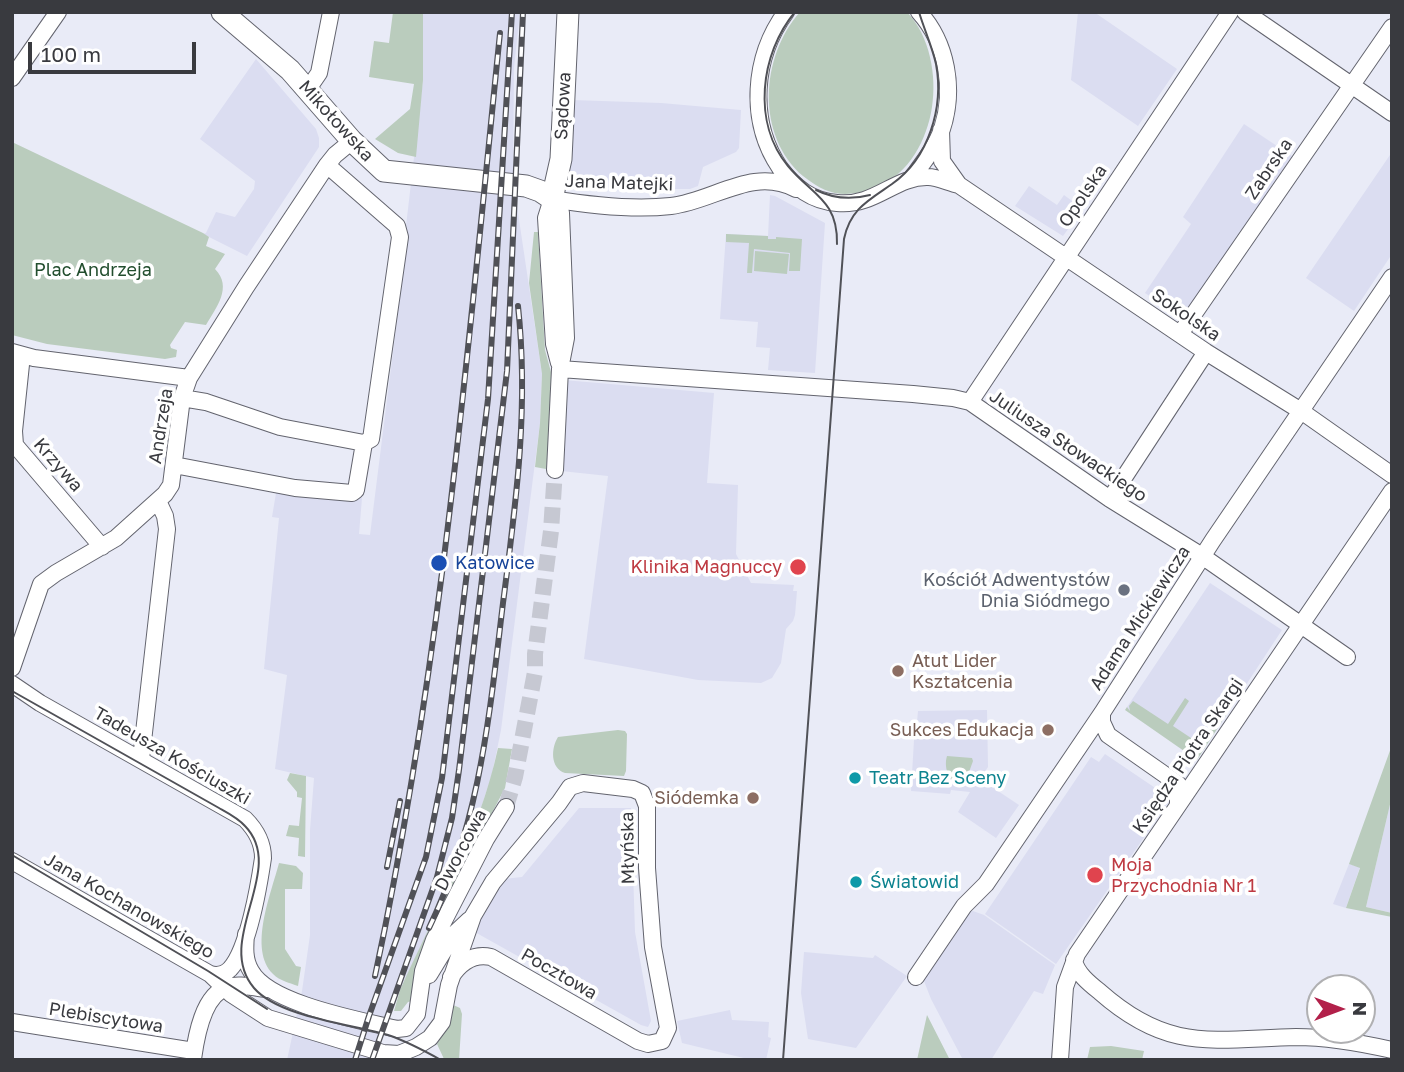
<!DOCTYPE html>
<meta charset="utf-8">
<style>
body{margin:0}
#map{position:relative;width:1404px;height:1072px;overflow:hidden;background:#e9ebf7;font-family:"Golos Text",sans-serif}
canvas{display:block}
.frame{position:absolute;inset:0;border:14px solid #393a3f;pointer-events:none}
.north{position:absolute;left:1306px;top:974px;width:70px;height:70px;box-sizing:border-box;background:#fff;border:2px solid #b0b0b2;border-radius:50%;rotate:90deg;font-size:19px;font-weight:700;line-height:28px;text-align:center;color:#393a3f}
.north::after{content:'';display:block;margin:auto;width:24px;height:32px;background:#b2204a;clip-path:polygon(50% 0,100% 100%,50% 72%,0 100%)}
.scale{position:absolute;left:28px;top:42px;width:168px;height:32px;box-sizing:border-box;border:4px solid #393a3f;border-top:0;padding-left:9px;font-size:21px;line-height:24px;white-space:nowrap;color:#393a3f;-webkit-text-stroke:5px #fff;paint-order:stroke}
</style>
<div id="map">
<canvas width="1404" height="1072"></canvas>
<div class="frame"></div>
<div class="north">N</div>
<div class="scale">100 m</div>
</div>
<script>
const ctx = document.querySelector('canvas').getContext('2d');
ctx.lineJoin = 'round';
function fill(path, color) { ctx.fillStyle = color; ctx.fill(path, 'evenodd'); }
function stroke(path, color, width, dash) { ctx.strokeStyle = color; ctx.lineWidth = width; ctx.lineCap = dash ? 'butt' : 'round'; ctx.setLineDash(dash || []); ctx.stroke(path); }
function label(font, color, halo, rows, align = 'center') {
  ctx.font = font + ' "Golos Text",sans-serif'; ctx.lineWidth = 7; ctx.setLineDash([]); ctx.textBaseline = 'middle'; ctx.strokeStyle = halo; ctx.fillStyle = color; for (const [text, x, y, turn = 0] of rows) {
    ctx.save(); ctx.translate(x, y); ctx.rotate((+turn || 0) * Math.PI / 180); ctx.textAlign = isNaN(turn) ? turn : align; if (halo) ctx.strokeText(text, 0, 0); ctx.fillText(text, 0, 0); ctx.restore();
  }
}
fill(new Path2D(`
 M423,12H520L514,68L513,179L542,374L540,423L501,730L492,774L470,842L400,990L386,1023L377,1060H287L302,991L310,935V830L314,778L275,769L287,675L264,669L279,518L272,517L276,493L282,488L362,498L359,534L370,535L408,233L406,226L423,80Z
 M1078,12H1094L1177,69L1138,126L1071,80Z
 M256,59L316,129L319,138V147L247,256L203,234L206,233L216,212L235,217L254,189L255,181L200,139Z
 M572,100L661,103L741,110L739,148L736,152L703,167L698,186L690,189H659L655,192L588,186L584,189L575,188L570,180Z
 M1244,124L1292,156L1184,314L1180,316L1145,293L1191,224L1183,217Z
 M1392,152V254L1354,311L1306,278Z
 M1029,186L1057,205L1064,195L1083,209L1063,236L1015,206Z
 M770,195L775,196L825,223L815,373L768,370L770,348L756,347L758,322L720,319L726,234L768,236Z
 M564,380L714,393L707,483L738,485L736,554L751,583L794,585L793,591H797L795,615L793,621L786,629L781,663L772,678L761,683L698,680L584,659L608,476L552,470Z
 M1210,583L1282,630L1198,758L1129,711L1127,707Z
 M987,710L988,767L980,779L1019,805L996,838L958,812L970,792L951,790L950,794L911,791L915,723L917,722L918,711Z
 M1105,754L1173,800L1171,804L1168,803L1056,964L985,914L1091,757L1099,762Z
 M1392,796V913L1366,907Z
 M579,808H631L635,932L651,1021L648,1027L641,1025L473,931L503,879L522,877Z
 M1349,864L1360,867L1346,908L1333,904Z
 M973,911L984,915L1055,965L1043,994L1034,991L991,1060H963L931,999L922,976L968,912Z
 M804,952L873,958L875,955L907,976L856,1048L808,1039L801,993Z
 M730,1010L732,1020L769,1022L768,1037L771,1038L766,1060H752L682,1043L677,1021Z`), '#dbddf1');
fill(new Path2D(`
 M393,12H423V80L416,157L398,153L375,139L410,109L414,84L369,77L374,41L389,43Z
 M800,12H907C930,36 937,76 932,107C927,140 909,174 877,187C847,198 829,197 803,176C756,136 760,57 800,12Z
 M12,142L203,233L209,237L206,246L225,254L215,269C233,287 216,308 206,325L185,322L170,345L171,348L177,350L176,357L165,359L47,344L12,335Z
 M534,232H538L545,350L551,372L550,438L546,469L535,467L540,423L542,374L529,283Z
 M726,234L768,236V239H776V237L802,239L800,271H789L790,253L754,249L752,273H747L749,243L726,242Z
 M755,251L789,254L787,274L754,271Z
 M1237,689L1241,692L1197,760L1125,710L1127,707L1130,711L1129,706L1133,701L1168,724L1185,698L1189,701L1173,726L1200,744Z
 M618,730L625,731L627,734L626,771L624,776L565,773C550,768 551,748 558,737Z
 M1392,745V796L1366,907L1392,913V917L1346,908L1360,868L1349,864Z
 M498,748L512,749L505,788L481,834L412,1001L408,1002L401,1011H394L400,990C436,910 479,835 498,748Z
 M947,756L972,758L973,761L964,786C950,785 943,769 947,756Z
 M290,773L306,776L305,857L298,856L299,838L286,836L289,825L299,826L302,798L297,797V792L287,780Z
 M279,863L296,866L303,873L302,889H285V949L296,966L301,967L298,986C290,983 280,981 273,974C248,949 271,894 279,863Z
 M451,1004L460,1008L462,1014L459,1060L444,1059L437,1044L445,1030Z
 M927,1015L950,1060H917Z
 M1111,1046L1144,1051L1142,1060H1087L1090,1047Z`), '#baccbd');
stroke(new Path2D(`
 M506,807L515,777L535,672V654L551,531L555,470`), '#c6c8d2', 16, [16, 8]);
const minor = new Path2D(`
 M786,12C753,57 748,121 780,168C795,188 812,201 837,203C875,207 895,176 928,177C938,177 949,183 959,185
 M1245,12L1392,113
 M12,78L58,12
 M308,89L319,73L331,12
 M941,130L942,161L959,185L1206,352L1301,411L1392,475
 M327,165L397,226L400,237L371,439L364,443
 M911,179C922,164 936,147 942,129C955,89 947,43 919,12
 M552,199L560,208L561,213L566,338L560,369L555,470
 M552,199C588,205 635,210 671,206C714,201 753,166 796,189
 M552,199L546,218L554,344L559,363
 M1180,334L1392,27
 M12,352L34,358L189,378
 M22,355L14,431L15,445L102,547
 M560,369L913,394L953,398L970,402L1110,499L1202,556L1347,657
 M970,402L1230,12
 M174,465L295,488L352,493L356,490L364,443L280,427L206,402L182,398
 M1110,499L1206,352
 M12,668L41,584L56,573L116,538L165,494L171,485L182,398L189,378L246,287L327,165L335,155L352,141
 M12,684L40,703L245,819C256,830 263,842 263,858C259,885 248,950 230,969C224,975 217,976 210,974
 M1102,713V722L1108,735L1178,784V805
 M141,759L167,529L165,516L158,501
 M12,861L210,974L231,994L268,1018L383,1053L399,1054L416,1047L430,1038L442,1022L449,985L473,916L493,882L559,803L570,787L583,783L633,789L642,793L647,806V868L653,947L668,1028L662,1041L648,1044L638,1041L491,957C473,953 460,963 451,977
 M246,934C245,947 244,960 251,971C269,1004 360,1020 397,1029L406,1028L417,1014L423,971L434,940L486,839L506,807
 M1074,960C1076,973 1090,984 1100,992C1169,1053 1213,1039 1296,1037C1328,1037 1361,1043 1392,1050
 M429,975L454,934L469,920
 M916,977L964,906L986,884L1102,713L1213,540L1392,277
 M12,1022L194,1051
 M193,1059C196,1037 203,994 228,987C240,983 254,988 267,989
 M1060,1060L1065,987L1077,954L1392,491`);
const major = new Path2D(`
 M222,12L290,70L352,141L384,171L526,186L540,191L552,199L561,159L568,12`);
stroke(minor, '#63646e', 18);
stroke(major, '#63646e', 23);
stroke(minor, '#fff', 16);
stroke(major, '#fff', 21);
stroke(new Path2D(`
 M795,12C760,54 752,123 788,166C812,195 838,200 837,244
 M816,190C834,199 851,200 870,195
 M12,691L219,808C228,813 238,818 245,826C288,870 213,940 254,988C279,1017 350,1024 388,1035C406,1041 423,1050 441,1060
 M12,855L208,971L267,1009
 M783,1060L844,239C850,209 869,200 892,184C929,158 944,107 936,64C932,46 924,29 919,12`), '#505157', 2);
const rail = new Path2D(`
 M387,867L400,801
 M429,928C480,822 489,718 503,603C516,503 529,408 518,306
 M375,976C441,666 468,349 500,33
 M355,1060L369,1016L426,857L442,778L488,399L512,12
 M372,1060L437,877L452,818L459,770L507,371L523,12`);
stroke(rail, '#505157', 6);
stroke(rail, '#fff', 3.5, [10]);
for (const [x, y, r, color] of [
 [439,563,9,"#1a4fb4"],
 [798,567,9,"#e0444e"],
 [1124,590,7,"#6b7280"],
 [898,671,7,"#8d6e63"],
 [1048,730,7,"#8d6e63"],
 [855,778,7,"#0f9aa8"],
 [753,798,7,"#8d6e63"],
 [1095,875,9,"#e0444e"],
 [856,882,7,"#0f9aa8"]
]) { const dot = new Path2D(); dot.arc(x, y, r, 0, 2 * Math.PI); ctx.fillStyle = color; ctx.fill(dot); stroke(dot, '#fff', 2.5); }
label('18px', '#393a3f', '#fff', [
 ["Sądowa",563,106,-87],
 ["Mikołowska",336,121,48],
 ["Zabrska",1269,169,-56],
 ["Jana Matejki",619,183,2],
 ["Opolska",1083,196,-56],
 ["Sokolska",1186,315,34],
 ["Andrzeja",161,426,-81],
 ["Juliusza Słowackiego",1068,446,34],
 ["Krzywa",58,465,49],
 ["Adama Mickiewicza",1140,618,-57],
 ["Tadeusza Kościuszki",172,756,30],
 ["Księdza Piotra Skargi",1188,756,-56],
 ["Młyńska",628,848,-91],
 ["Dworcowa",461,850,-62],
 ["Jana Kochanowskiego",129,906,30],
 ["Pocztowa",559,974,30],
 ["Plebiscytowa",106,1018,9]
]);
label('18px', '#224e2e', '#fff', [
 ["Plac Andrzeja",93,270]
]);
label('18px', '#164399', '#fff', [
 ["Katowice",455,563]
], 'left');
label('18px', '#be3a42', '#fff', [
 ["Klinika Magnuccy",782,567],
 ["Moja",1111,865,"left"],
 ["Przychodnia Nr 1",1111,886,"left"]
], 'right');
label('18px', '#5b616d', '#fff', [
 ["Kościół Adwentystów",1110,580],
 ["Dnia Siódmego",1110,601]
], 'right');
label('18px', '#785e54', '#fff', [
 ["Atut Lider",912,661,"left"],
 ["Kształcenia",912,682,"left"],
 ["Sukces Edukacja",1034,730],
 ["Siódemka",739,798]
], 'right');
label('18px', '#0d838f', '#fff', [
 ["Teatr Bez Sceny",869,778],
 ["Światowid",870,882]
], 'left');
</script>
